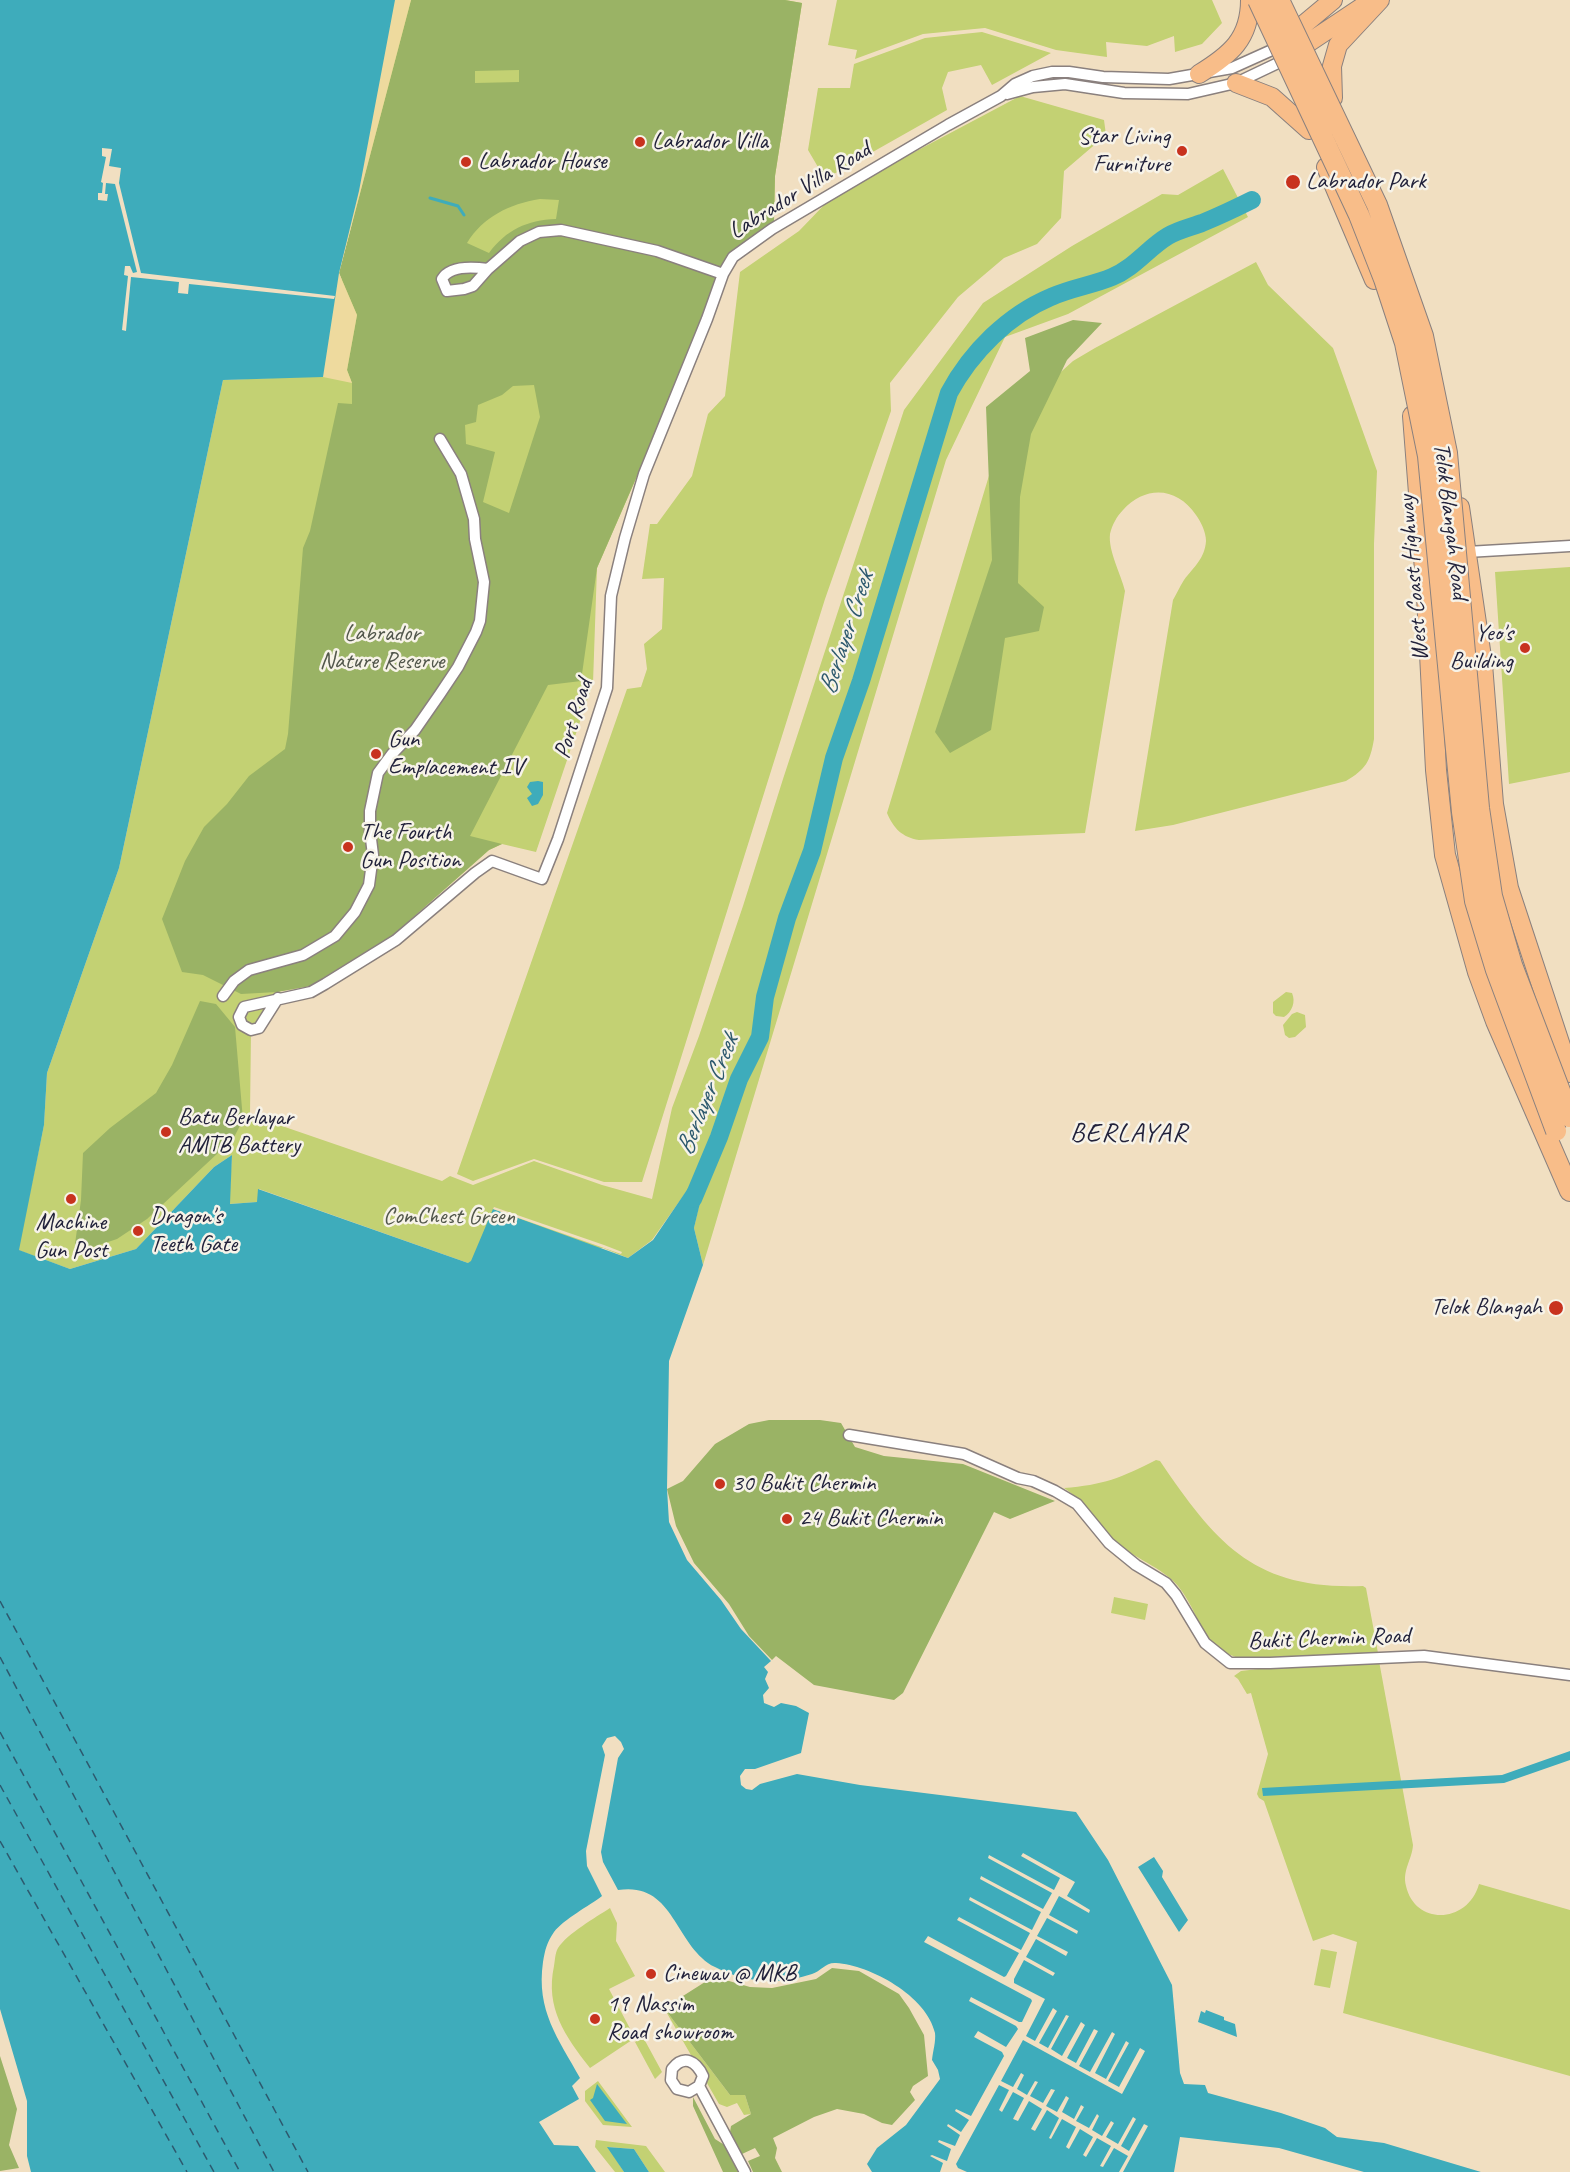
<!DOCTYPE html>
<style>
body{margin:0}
canvas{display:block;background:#f1dfc1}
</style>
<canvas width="1570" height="2172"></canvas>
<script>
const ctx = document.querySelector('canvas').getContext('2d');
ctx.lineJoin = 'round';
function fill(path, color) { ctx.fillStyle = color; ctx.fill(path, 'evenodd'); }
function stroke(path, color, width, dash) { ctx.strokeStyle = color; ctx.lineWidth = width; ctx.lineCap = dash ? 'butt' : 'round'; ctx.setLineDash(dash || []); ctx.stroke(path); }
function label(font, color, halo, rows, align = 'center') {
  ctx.font = font + ' Caveat,sans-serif'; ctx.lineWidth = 5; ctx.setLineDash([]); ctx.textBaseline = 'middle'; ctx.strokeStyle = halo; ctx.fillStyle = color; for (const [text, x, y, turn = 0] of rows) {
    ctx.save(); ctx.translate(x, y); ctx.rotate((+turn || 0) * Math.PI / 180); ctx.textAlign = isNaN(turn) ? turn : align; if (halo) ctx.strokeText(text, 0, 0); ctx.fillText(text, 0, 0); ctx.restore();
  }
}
fill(new Path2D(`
 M395,0H785L802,3L775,176L774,221L723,264L661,421L597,568L593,683L536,852L502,844L489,850L393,935L310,986L277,992L264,1018L251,1030L250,1115L442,1181L450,1176L473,1185L534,1161L602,1185L652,1199L672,1108L699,1036L743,906L783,779L904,410L983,303L1072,246L1162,194L1178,195L1223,169L1248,217L1068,314L1005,337L946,460L703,1265L694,1228L705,1179L698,1175L652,1240L628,1258L603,1248L468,1263L259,1189L258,1202L229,1204L232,1155L214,1167L136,1249L70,1269L18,1250L44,1125L47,1073L119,868L223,380L323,376Z
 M837,0H1212L1222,23L1202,44L1175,52L1174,36L1147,46L1106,42L1107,57L1056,50L985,28L923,34L855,59L857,50L828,45Z
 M982,32L1051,53L992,85L981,65L948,72L942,88L947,110L825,179L808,150L818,88H850L854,64L925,38Z
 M1020,96L1104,120L1106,135L1064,171L1061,218L1037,244L1004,258L958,297L890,383L891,411L825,599L642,1182H604L534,1159L473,1181L457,1174L627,689L641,687L647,669L644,644L662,629L664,578L642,579L650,524H657L692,476L708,414L725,396L740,272L799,231L826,203L890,165Z
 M1256,262L1268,285L1333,348L1377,471L1374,544V739C1370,762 1366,769 1346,781L1173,825L1135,831L1173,600C1177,593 1180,586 1184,580C1194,567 1205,558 1206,541C1206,532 1201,522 1196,515C1177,487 1146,485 1123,510C1117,516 1112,525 1110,534C1108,551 1121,574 1125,591L1085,833L919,840C902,837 894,829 887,813L991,469L1041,390L1073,361L1095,348Z
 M1570,567V772L1509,784L1495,572Z
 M1286,992L1292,993C1296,1002 1292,1012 1284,1017L1276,1016L1273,1013V1002Z
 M1297,1012L1305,1015L1306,1027L1295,1037L1289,1038L1285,1035L1283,1025L1292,1014Z
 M1156,1460L1160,1461C1217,1545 1255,1590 1363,1586L1366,1588L1378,1653L1246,1660C1199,1649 1203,1617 1178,1586C1163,1568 1132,1557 1114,1541C1095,1525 1086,1502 1064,1488C1103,1485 1121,1478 1156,1460Z
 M1114,1597L1148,1604L1145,1620L1111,1613Z
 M1379,1661L1413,1845C1412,1860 1402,1870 1406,1886C1415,1926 1468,1924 1479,1884L1570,1910V2076L1343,2013L1357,1942L1333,1934L1313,1941L1264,1801L1259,1798L1257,1794L1268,1754L1251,1693L1247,1694L1238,1679L1234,1676L1241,1671L1258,1669L1262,1666Z
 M610,1908L617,1923L616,1941L635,1976L609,1989L635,2038L590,2068C565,2036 545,2008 554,1966C555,1961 555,1953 558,1948C568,1933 595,1918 610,1908Z
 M1321,1949L1337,1952L1330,1988L1314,1985Z
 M664,2008L730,2095H745L751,2114L744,2115L737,2103L727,2107L719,2104Z
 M643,2037L662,2072L655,2079L635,2042Z
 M598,2081L632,2127L603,2125L585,2101V2091Z
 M596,2140L646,2146L665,2172H649L634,2149L608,2147L624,2172H615L595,2147Z`), '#c3d173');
fill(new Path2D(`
 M411,0H785L802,3L775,176L774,221L723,264L661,421L597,568L581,681L548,685L470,836L502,844L489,850L393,935L310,986L277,992L241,994L203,975L182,972L162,919L185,861L204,827L227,804L249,776L285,749L288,734L303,548L310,531L338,403L352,404V383L347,370L357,315L339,273ZM519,70V82L475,83V71ZM540,199L559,200L556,219C527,220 506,230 489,253L467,243C483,217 509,204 540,199ZM534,385L540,417L509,513L483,502L495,452L466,444L465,425L476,422L478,405L502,395L513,386Z
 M1073,320L1102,323L1067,360L1031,434L1020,497L1018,583L1044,607L1039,631L1005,638L991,730L950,753L935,732L992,560L986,407L1030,371L1025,338Z
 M200,1001L216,1004L235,1027L243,1120L233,1139L147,1219L117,1239L84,1250L75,1244L81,1200L83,1153L110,1128L156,1093L172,1065Z
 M769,1420H820L841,1423L855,1447L884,1456L963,1464L1055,1501L1010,1519L994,1512L903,1693L894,1700L814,1685L776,1656L772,1660L749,1636L729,1604L694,1563L676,1526L667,1489L683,1481L715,1444L749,1424Z
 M832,1968L859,1971L899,1994L909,2008L924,2035L928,2076L913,2086L910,2092L915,2100L892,2125L882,2123L864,2114L837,2109L814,2117L773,2138L777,2148L775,2158L782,2172H753L748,2161L760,2156L755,2148L742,2154L730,2132L731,2126L751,2114L745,2095H730L664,2008L705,1982L729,1981L750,1987L772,1988L816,1979Z
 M0,2056L17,2109L9,2145L19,2168L0,2171Z
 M693,2097L715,2139L726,2146L739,2172H723L693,2106Z`), '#9ab365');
fill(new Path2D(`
 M382,0H411L339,273L357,315L347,370L352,383L323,377H309L319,355Z`), '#eeda9e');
fill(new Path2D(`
 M0,0H395L359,191L339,273L323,377L223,380L119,868L47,1073L44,1125L19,1250L70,1269L136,1249L214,1167L232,1155L230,1204L257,1202L258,1189L468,1263L471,1261L493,1209L628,1258L653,1240L697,1175L706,1178L694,1228L703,1265L669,1361L667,1489L669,1522L687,1560L721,1600L741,1629L771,1661L764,1667L768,1672L765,1679L769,1688L763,1695L764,1703L774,1707L781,1703L796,1706L809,1713L801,1753L755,1769H745L740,1776L741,1785L746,1789L752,1790L760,1784L797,1774L860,1785L1076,1812L1108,1860L1172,1985L1180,2073L1184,2084L1205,2085L1208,2093L1281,2113L1325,2128L1337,2137L1384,2143L1481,2172H1364L1279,2148L1180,2137L1174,2172H872L867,2164L877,2148L906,2125L940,2079L938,2070L932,2060C933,2051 936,2041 935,2033C927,1996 870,1965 836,1963C826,1962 821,1971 812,1974C779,1985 745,1983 715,1967C674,1946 675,1881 618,1890L603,1862L601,1852L618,1758L624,1749L621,1742L615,1736L607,1738L602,1746L605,1755L586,1851L587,1866L602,1896C589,1906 564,1919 554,1932C547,1942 545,1950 543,1962C536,2011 558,2038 580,2078L572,2086L579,2099L539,2122L554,2145L578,2146L596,2172H31L27,2156V2101L0,2009Z
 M538,781L543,782V795L538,804L532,806L527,798L532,794L527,787L530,782Z
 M1570,1751V1760L1504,1783L1263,1796L1262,1788L1502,1775Z
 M1154,1857L1163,1871L1162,1877L1188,1920L1179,1932L1138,1867Z
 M1206,2010L1224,2017V2020L1235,2024L1237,2037L1198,2022L1201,2011L1205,2013Z
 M597,2084L627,2124L605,2121L590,2100L593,2098Z
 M607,2147L634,2149L649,2172H624Z`), '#3eacbb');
fill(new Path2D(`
 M102,148L112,149L109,166L121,168L119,183L141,273L335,296L334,299L189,284L188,294L178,293L179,282L131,277L126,331L122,330L128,276L124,275L125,266H130L133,273L137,272L115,184L106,183L105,194H108L107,201L98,200V193H102L103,183L101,182L106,157L102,156Z
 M494,1207L604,1245L622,1252L621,1254L493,1209Z
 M1023,1853L1075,1882L1067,1896L1090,1910L1089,1913L1059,1896L1049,1915L1078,1931L1077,1934L1047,1918L1037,1936L1068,1952L1066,1956L1036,1939L1026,1957L1055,1973L1053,1976L1024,1960L1014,1979V1983L1045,1999L1026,2036L1035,2041L1053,2008L1057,2011L1039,2043L1048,2048L1066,2015L1069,2016L1051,2049L1062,2056L1081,2022L1085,2025L1067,2058L1076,2063L1094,2029L1098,2031L1079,2066L1090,2072L1112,2032L1115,2034L1095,2073L1106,2079L1126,2041L1129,2043L1108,2081L1119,2087L1140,2048L1145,2051L1122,2094L1023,2040L1001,2081L1013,2087L1021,2073L1024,2075L1017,2089L1027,2095L1035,2081L1038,2082L1030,2096L1043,2103L1051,2089L1055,2090L1046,2106L1057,2112L1066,2096L1069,2098L1062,2112L1074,2119L1081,2105L1084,2107L1076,2121L1089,2128L1097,2114L1099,2116L1092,2130L1102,2136L1111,2121L1114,2123L1106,2137L1118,2144L1133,2117L1136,2119L1121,2146L1129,2151L1144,2124L1148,2126L1123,2172H1119L1128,2156L1114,2148L1103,2167L1100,2166L1111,2146L1097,2138L1086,2157L1083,2155L1093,2137L1080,2129L1069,2149L1066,2147L1076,2127L1062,2119L1051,2139L1049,2138L1059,2118L1047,2110L1035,2131L1031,2129L1042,2109L1029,2101L1018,2121L1013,2119L1024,2098L1013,2092L1002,2112L999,2110L1009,2090L999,2085L956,2164L958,2168L967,2172H940L943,2163L930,2156L932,2155L947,2161L951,2149L938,2142L939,2140L955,2146L960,2135L947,2126L948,2124L961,2132L969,2120L955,2111L956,2109L971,2116L1004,2056L1002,2052L974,2037L978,2031L1006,2047L1018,2029L1016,2026L969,2001L971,1997L1019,2022H1022L1032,2001L1031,1999L924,1942L928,1936L1004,1977L1006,1976L1019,1953L957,1920L959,1917L1021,1950L1030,1933L969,1900L970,1897L1032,1930L1041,1912L980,1879L981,1876L1043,1909L1052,1893L988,1858L989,1855L1054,1890L1060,1878L1021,1856Z`), '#f1dfc1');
stroke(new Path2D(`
 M430,198L458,206L464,215`), '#3eacbb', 3);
stroke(new Path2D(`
 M693,1199L719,1137L739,1079L760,1037L765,997L787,918L812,851L834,758L861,681L949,393C971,352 1008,315 1051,297C1071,288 1093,285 1112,277C1134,268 1148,248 1168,236C1178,230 1191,227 1202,223C1219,216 1236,208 1252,200`), '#3eacbb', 18);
stroke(new Path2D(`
 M0,1601L308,2172
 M0,1657L274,2172
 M0,1732L240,2172
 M0,1785L214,2172
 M0,1841L187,2172`), '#2d596e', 1.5, [8, 6]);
const street = new Path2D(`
 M1007,94L1033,87L1065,84L1124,93L1188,94L1236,83L1278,63
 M488,269C474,267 450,265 442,279L447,291L464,289L473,286L488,269L520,241L539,232L561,230L657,251L723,274
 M1467,552L1570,546
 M223,996L234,981L249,970L303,955L335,936L355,912L369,885L373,855L370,831V811L378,773L392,754L415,730L440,694L458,667L476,632L480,621L484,582L475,539L474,519L461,474L440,439
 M278,998L259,1028L251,1030L242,1025L239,1017L244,1007L311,992L325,984L396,940L475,873L492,861L542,879L558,839L607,688L611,596L625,538L644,474L707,319L723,274L733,257L772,229L948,125L1001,96L1015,84L1033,76L1052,72H1069L1103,77L1169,79L1232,68L1272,50
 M849,1435L964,1454L1018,1478L1033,1481L1055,1491L1077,1504L1109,1543L1136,1565L1166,1583L1176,1595L1205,1643L1230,1663H1270L1424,1656L1570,1675
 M699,2086L689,2092L677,2089L671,2080L672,2069C684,2054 696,2061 703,2076L699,2086L745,2172`);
const primary = new Path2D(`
 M1284,41L1333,0
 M1290,55L1362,7
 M1199,74C1230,55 1250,39 1250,0
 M1236,83L1272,97L1309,130
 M1333,98L1332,66L1338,45L1380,0
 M1326,167L1374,280
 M1460,507L1483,664L1494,804L1509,888L1570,1073`);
const highway = new Path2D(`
 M1413,416L1427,596L1436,770L1445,855L1478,972L1496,1021L1570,1191`);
stroke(street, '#8a807e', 13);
stroke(primary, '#8a807e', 20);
stroke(highway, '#8a807e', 22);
stroke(street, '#fff', 10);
stroke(primary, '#f8bd89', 18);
stroke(highway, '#f8bd89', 20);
const highwayBridge = new Path2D(`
 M1258,0L1359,215L1384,279L1405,343L1428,456L1462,812L1475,901L1496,970L1556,1131
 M1279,0L1377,205L1423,336L1447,453L1479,808L1492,896L1512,965L1570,1117`);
stroke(highwayBridge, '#8a807e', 22, []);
stroke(highwayBridge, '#f8bd89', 20);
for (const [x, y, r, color] of [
 [640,142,6,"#c8321e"],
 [1182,151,6,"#c8321e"],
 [466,162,6,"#c8321e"],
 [1293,182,8,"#c8321e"],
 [1525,648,6,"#c8321e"],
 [376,754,6,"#c8321e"],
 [348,847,6,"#c8321e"],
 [166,1132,6,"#c8321e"],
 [71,1199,6,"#c8321e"],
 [138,1231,6,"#c8321e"],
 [1556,1308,8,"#c8321e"],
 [720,1484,6,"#c8321e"],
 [787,1519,6,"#c8321e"],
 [651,1974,6,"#c8321e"],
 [595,2019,6,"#c8321e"]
]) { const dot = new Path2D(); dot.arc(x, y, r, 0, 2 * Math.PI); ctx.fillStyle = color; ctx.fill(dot); stroke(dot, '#f7f3e8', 2); }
label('24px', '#22223b', '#f7f3e8', [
 ["Star Living",1170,137,"right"],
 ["Furniture",1170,165,"right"],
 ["Labrador Villa",652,142],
 ["Labrador House",478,162],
 ["Labrador Park",1306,182],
 ["Yeo's",1513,634,"right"],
 ["Building",1513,662,"right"],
 ["Gun",388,740],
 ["Emplacement IV",388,768],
 ["The Fourth",360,833],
 ["Gun Position",360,861],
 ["Batu Berlayar",178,1118],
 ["AMTB Battery",178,1146],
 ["Dragon's",150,1217],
 ["Teeth Gate",150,1245],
 ["Machine",71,1223,"center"],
 ["Gun Post",71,1251,"center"],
 ["Telok Blangah",1542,1308,"right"],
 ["30 Bukit Chermin",732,1484],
 ["24 Bukit Chermin",799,1519],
 ["Cinewav @ MKB",663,1974],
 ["19 Nassim",607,2005],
 ["Road showroom",607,2033]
], 'left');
label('24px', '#22223b', '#f7f3e8', [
 ["Labrador Villa Road",800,191,-32],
 ["Telok Blangah Road",1450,521,83],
 ["West Coast Highway",1414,578,-95],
 ["Port Road",574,719,-73],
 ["Bukit Chermin Road",1329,1639,-2]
]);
label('24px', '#52574c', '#f7f3e8', [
 ["Labrador",382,634],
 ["Nature Reserve",382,662],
 ["ComChest Green",449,1217]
]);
label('italic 26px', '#2d596e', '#f7f3e8', [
 ["Berlayer Creek",847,633,-72],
 ["Berlayer Creek",708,1095,-68]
]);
ctx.letterSpacing = '1.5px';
label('27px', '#22223b', '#f7f3e8', [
 ["BERLAYAR",1129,1134]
]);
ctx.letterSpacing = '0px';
</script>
